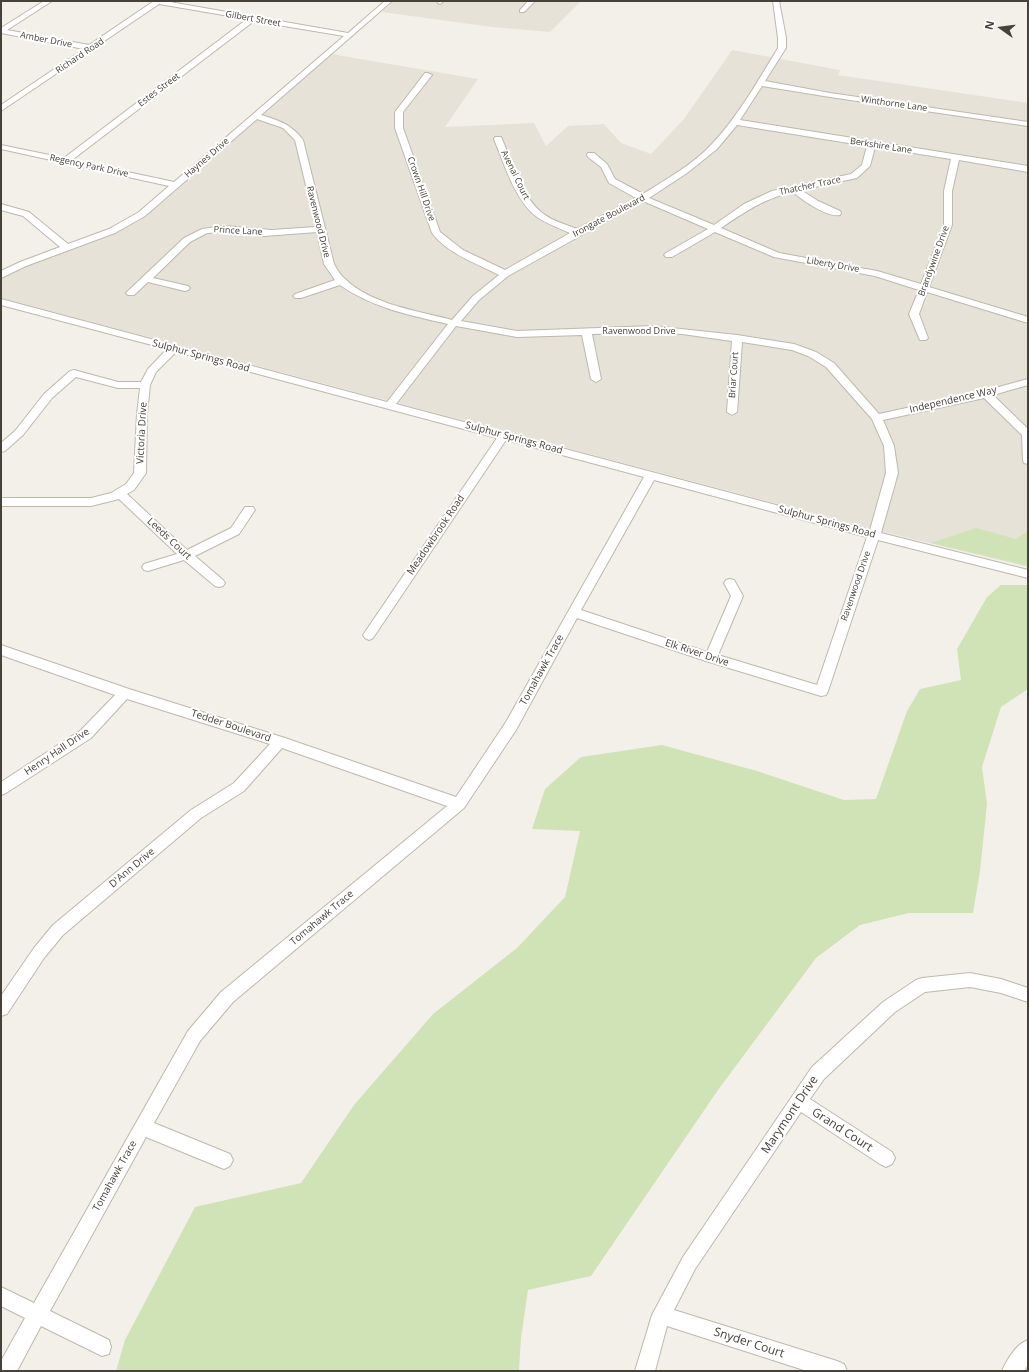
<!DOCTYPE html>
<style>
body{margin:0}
#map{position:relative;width:1029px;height:1372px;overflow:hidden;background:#f3f0ea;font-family:"Open Sans",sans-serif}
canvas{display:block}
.frame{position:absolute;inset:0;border:2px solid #464139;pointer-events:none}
.north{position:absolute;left:981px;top:8px;width:40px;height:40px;-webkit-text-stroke:3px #fff;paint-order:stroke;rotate:284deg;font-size:11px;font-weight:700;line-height:16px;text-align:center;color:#464139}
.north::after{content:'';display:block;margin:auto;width:14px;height:18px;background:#464139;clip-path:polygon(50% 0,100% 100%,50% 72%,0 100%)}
</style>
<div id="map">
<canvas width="1029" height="1372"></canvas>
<div class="frame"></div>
<div class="north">N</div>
</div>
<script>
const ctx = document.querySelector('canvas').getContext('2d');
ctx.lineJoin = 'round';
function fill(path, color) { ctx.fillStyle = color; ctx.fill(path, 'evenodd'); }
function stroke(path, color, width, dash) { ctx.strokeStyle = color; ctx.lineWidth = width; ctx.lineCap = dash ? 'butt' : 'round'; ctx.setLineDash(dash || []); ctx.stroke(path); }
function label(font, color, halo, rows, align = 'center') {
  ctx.font = font + ' "Open Sans",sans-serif'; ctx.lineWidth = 4; ctx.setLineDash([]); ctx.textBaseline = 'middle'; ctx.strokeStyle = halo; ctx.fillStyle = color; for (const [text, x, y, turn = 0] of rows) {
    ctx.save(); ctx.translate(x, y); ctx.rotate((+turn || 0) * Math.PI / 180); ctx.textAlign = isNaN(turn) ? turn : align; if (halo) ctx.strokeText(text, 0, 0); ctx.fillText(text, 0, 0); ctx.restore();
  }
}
fill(new Path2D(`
 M394,1H581L550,32L492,27L382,12Z
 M732,50L840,70L838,75L1028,103V567L884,532L1,298V279L30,265L110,236L138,221L163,202L331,54L478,79L445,127L534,123L546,146L568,126L604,124L621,143L651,154L684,119Z`), '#e6e2d8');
fill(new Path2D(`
 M976,528L1016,539L1028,531V566L931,543Z
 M1001,585H1028V689L1001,707L982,767L987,804L980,871L973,913H909L860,925L816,958L718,1090L591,1276L528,1290L521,1338L519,1371H116L125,1340L195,1207L301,1183L354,1105L433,1014L517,948L565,897L580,831L532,829L545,789L581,757L662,745L757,771L844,800L876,799L907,711L920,689L961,680L957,649L987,597Z`), '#d0e3b7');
const minor = new Path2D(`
 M44,1H52L7,30L89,45L154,1H164L348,33L385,1H392L261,115C279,120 292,125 303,140L334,264C337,269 340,275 345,279C370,304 418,311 452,320L473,296L499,275C476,263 448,254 432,233L395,128V112L425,73H428L432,75L403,112V128L440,232L463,250L505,270L570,233C559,228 547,224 537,217C515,201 504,163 494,139L495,137H501L502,139C512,163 521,195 541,212C551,221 565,224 577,229L636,198L609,183L601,167L588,157L587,155L588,153H594L607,164L615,179L643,194C665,180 694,164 712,144C739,115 758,81 778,48V38L773,1H779L786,38V48L765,81L830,93L1028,122V126L830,97L762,86L740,120L1028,166V172L959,160L952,191V225L929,287L1028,317V323L927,292L919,314L928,338L926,340H920L909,314L919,290L875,276L774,257L715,232L672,257H666L664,255L666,253L708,229L643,201L508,276L479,300L461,321L517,331L653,326L737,335L794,344L816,352L834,363L879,414L984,391L1028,379V385L993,395L1028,429V464L1024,463L1023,460L1022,435L984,398L883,420L894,446L898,473L881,533L1028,570V578L878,540L828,691L826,695L821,696L706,661L577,618L516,730L464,808L233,1002L200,1041L154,1123L230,1154L233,1160L230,1166L224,1169L146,1137L50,1311L109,1340L111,1347L109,1354L102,1356L41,1326L17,1371H1V1361L25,1318L1,1306V1287L34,1303L188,1031L221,992L447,806L282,748L244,791L201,818L63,935L44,958L7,1014L1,1016V996L34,948L53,925L191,810L234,783L270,744L127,699L91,738L6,793L1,795V782L81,730L115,695L1,655V645L129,689L285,738L456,797L506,722L644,477L506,440L373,638L369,640L365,638L363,635L365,632L497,438L176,352L156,372L150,385L147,414L146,473L134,490L127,494L187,550L231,528L245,507H253L255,510L239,534L195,556L223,580L225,583L223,586L219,587L215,586L184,560L148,571L144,570L142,567L144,564L177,554L119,499L91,506H1V498H91L111,493L126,484L134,473L137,414L140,388H118L76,377L52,398L23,435L5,451L1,452V443L15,431L44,394L70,371L74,370L118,382H141L148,369L167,349L1,305V299L387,402L448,324C409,315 373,308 340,285L301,298H295L293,296L295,294L335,280L324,264L317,232L264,236L224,232L207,233L190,242L153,278L188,286L190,288L188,290L185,291L148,282L134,295H128L126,293L128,291L184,238L202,229L224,226L271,230L316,227L295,140L283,128L257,119L145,216L115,233L26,266L1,278V271L20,262L60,247L23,216L1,210V204L29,212L68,244L109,229L139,212L169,186L1,149V145L64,158L247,19L159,4L1,111V105L84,49L1,33V28ZM254,21L344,36L174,182L72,160ZM737,125L867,146L862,165L851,174L772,191L744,204L714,225L649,198L687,173L717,149ZM875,147L951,159L944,191V225L921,284L877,271L779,253L721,228C744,212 765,198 793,192C802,200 828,218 840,215L841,213L840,211L818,201L801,190L857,178L870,166ZM456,326L517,337L582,335L591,379L596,382L601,379L592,334L653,332L682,334L732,341L727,412L732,415L737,412L742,342L792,350L808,356L826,367L872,419L884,446L886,473L870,530L396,404ZM654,480L867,537L817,685L718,655L743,596L734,580L730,579L726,580L724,583L731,596L707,652L581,610Z
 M437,1H444L440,4L438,3Z
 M528,1H535L524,12H520V10Z
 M970,973L1001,979L1028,988V1002L1001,993L970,987L925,992L895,1012L824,1079L810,1099L892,1152L895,1158L892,1164L886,1167L880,1164L801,1112L695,1269L674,1310L837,1361L844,1364L847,1371H807L667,1326L655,1371H635L652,1315L683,1257L812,1067L883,1002L916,980L922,978Z
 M1028,1340V1365L1024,1371H1002C1007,1360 1016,1344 1028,1340Z`);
stroke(minor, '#beb8ad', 2);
fill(minor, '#fff');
label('9px', '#464139', '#fff', [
 ["Gilbert Street",253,19,10],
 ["Amber Drive",46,40,11],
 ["Richard Road",80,56,-34],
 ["Estes Street",159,90,-37],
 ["Winthorne Lane",894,104,8],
 ["Berkshire Lane",881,146,9],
 ["Haynes Drive",207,158,-41],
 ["Regency Park Drive",89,166,12],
 ["Avenal Court",515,175,64],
 ["Thatcher Trace",810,186,-12],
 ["Crown Hill Drive",421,189,71],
 ["Irongate Boulevard",609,216,-28],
 ["Ravenwood Drive",318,222,76],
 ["Prince Lane",238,231,3],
 ["Brandywine Drive",934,261,-70],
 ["Liberty Drive",833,265,10],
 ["Ravenwood Drive",639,331],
 ["Briar Court",734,375,-86],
 ["Ravenwood Drive",856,586,-71]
]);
label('10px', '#464139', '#fff', [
 ["Sulphur Springs Road",201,356,15],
 ["Independence Way",953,400,-13],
 ["Victoria Drive",142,433,-87],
 ["Sulphur Springs Road",514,438,15],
 ["Sulphur Springs Road",827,522,15],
 ["Meadowbrook Road",436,535,-56],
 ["Leeds Court",169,539,43],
 ["Elk River Drive",697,653,18],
 ["Tomahawk Trace",542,670,-61],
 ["Tedder Boulevard",231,726,18],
 ["Henry Hall Drive",57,752,-34],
 ["D'Ann Drive",132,868,-40],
 ["Tomahawk Trace",322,918,-40],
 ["Tomahawk Trace",115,1176,-61]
]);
label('12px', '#464139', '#fff', [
 ["Marymont Drive",790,1115,-56],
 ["Grand Court",842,1130,33],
 ["Snyder Court",749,1343,18]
]);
</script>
